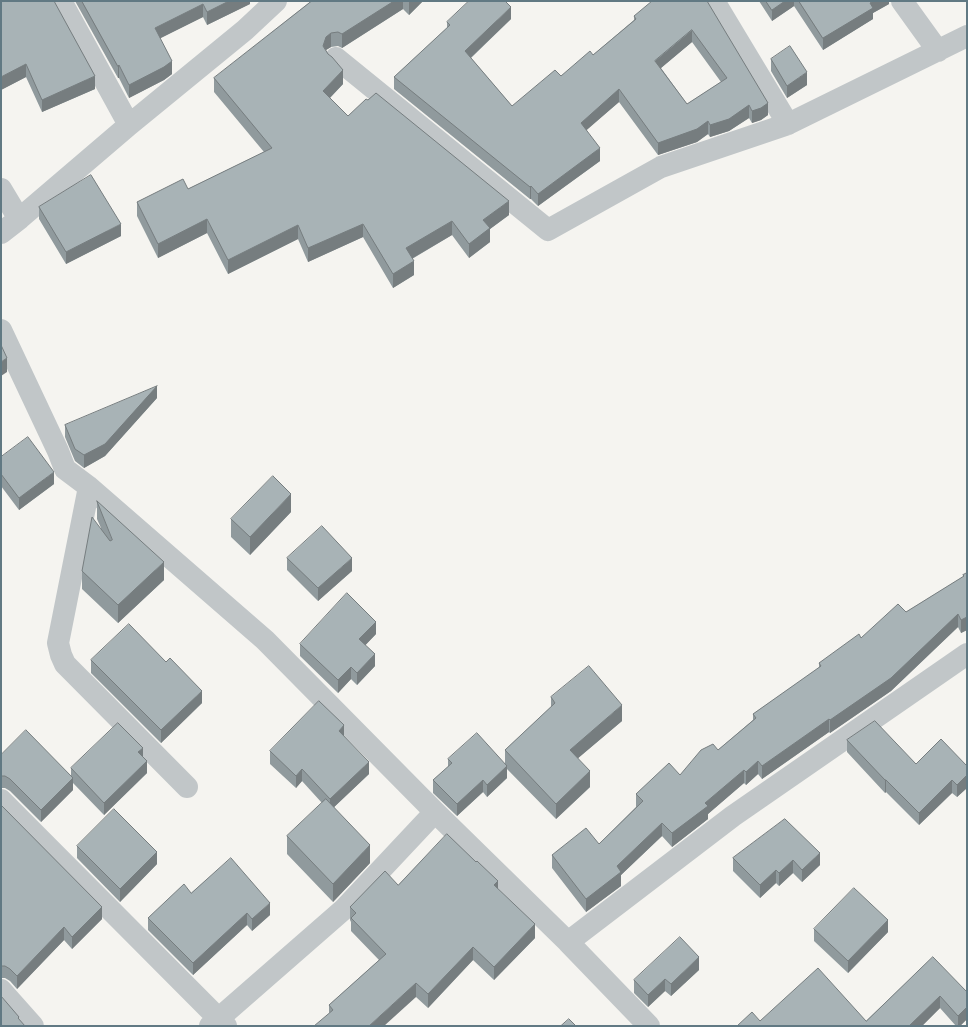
<!DOCTYPE html>
<style>
body{margin:0}
#map{position:relative;width:968px;height:1027px;overflow:hidden;background:#f5f4f0;font-family:Rubik,sans-serif}
canvas{display:block}
.frame{position:absolute;inset:0;border:2px solid #617983;pointer-events:none}
</style>
<div id="map">
<canvas width="968" height="1027"></canvas>
<div class="frame"></div>
</div>
<script>
const ctx = document.querySelector('canvas').getContext('2d');
ctx.lineJoin = 'round';
function stroke(path, color, width, dash) { ctx.strokeStyle = color; ctx.lineWidth = width; ctx.lineCap = dash ? 'butt' : 'round'; ctx.setLineDash(dash || []); ctx.stroke(path); }
function fill(path, color) { ctx.fillStyle = color; ctx.fill(path, 'evenodd'); }
stroke(new Path2D(`
 M61,1L129,125
 M714,1L788,124
 M902,1L938,51
 M336,58L548,230L661,167L788,124L967,36
 M1,189L19,219
 M1,233L19,219L129,125L245,30L276,1
 M1,330L58,451L65,469L89,487L265,640L435,812L568,942L649,1026
 M89,487L58,643L61,655L65,664L187,787
 M1,800L226,1026
 M568,942L733,816L967,654
 M1,990L33,1026
 M210,1026L344,909L435,812`), '#c1c6c8', 22);
fill(new Path2D(`
 M1,1L95,89L42,112L26,77L1,90Z
 M75,1H250V4L207,25L203,17L160,38L172,74L164,80L129,98L119,78H118Z
 M310,1H423L409,15L403,9L342,48L338,46L331,47L326,50L343,84L330,98L348,116L368,100L509,215L490,229V242L469,258L452,235L412,259L414,275L393,288L363,237L308,262L298,239L228,274L207,233L158,258L137,216V202L188,189L264,152L214,92V78L310,2Z
 M707,1L768,115L761,120L752,123L749,118L729,131L710,137L708,134L697,142L658,155L619,102L586,130L600,161L538,206L531,199H530L394,89V77L447,28V22L511,19L471,58L512,106L561,76L593,55L634,20V16ZM692,42L721,82L687,104L661,68Z
 M759,1H889V4L873,13V19L823,50L794,6L772,21Z
 M771,59L807,85L787,98L771,71Z
 M39,207L121,236L66,264L39,219Z
 M157,398L105,456L84,468L75,461L65,437V425Z
 M1,457L54,484L19,510L1,486Z
 M97,501L164,580L118,623L82,589V571L101,528L97,519Z
 M291,512L250,555L231,537V519Z
 M287,558L352,571L318,601L287,570Z
 M967,573V630L961,633L958,627L891,691L830,733L829,732L762,779L758,774L746,785L744,783L708,814V819L672,847L662,836L621,875V886L586,912L552,868V855L599,844L636,807V794L680,775L718,750L753,720V714L819,668V663L861,638L906,612L963,577V575Z
 M376,634L365,645L375,666L357,685L351,679L338,693L300,656V644Z
 M91,660L166,662L202,703L161,743L91,673Z
 M551,697L622,721L578,758L590,787L556,819L507,769V778L487,797L483,792L457,816L433,793V780L448,767V759L505,763V750L551,707Z
 M344,736L369,774L334,807L370,863L333,902L287,854V836L322,803L302,781L296,788L270,764V751Z
 M847,740L916,764L967,766V788L957,797L952,793L919,825L886,792L885,793L847,752Z
 M1,755L71,776V768L143,757L147,773L104,815L73,783V790L41,822L10,791L5,788H1Z
 M1,805L102,919L72,949L64,940L17,989L10,981L5,978H1Z
 M785,819L820,865L802,882L793,873L779,886L776,883L760,898L733,871V858Z
 M77,846L157,864L120,902L77,858Z
 M398,885L498,889L535,938L494,980L473,960L428,1008L416,997L329,1013V1005L379,960L351,931V922L350,920V907Z
 M191,893L270,915L252,931L247,925L193,975L148,930V918Z
 M814,929L888,932L848,973L814,941Z
 M933,957L967,1019L960,1026H956L940,1008L922,1026L760,1021H866Z
 M699,970L671,996L665,991L648,1007L634,993V980Z`), '#909a9d');
fill(new Path2D(`
 M229,1H250V4L207,25V12Z
 M394,1H403V9L342,48V34Z
 M409,1H423L409,15Z
 M785,1H794V6L772,21V10Z
 M873,1H889V4L873,13V19L823,50V38Z
 M203,4V17L155,41V28Z
 M511,7V19L465,63V51Z
 M692,30V42L655,73V61Z
 M331,33V47L326,50L323,46L326,37Z
 M172,61V74L164,80L129,98V85Z
 M26,64V77L1,90V77Z
 M119,65V78H118V66Z
 M343,70V84L323,105V91Z
 M807,72V85L787,98V86Z
 M95,76V89L42,112V100Z
 M619,89V102L581,135V123Z
 M768,103V115L761,120L752,123V111Z
 M749,105V118L729,131L710,137V125Z
 M708,121V134L697,142L658,155V143Z
 M600,148V161L538,206V194Z
 M531,186V199H530V187Z
 M509,201V215L490,229V242L469,258V244L483,220Z
 M207,219V233L158,258V244Z
 M452,221V235L406,262V248Z
 M121,224V236L66,264V252Z
 M363,224V237L308,262V248Z
 M298,225V239L228,274V260Z
 M414,261V275L393,288V274Z
 M7,358V372L1,376V362Z
 M157,386V398L105,456L84,468V455Z
 M54,472V484L19,510V498Z
 M291,494V512L250,555V537Z
 M352,558V571L318,601V588Z
 M164,562V580L118,623V605Z
 M958,614V627L891,691L830,733V720Z
 M967,617V630L961,633V620Z
 M376,622V634L359,652V639Z
 M375,654V666L357,685V673Z
 M351,667V679L338,693V680Z
 M202,691V703L161,743V730Z
 M622,705V721L570,765V750Z
 M829,719V732L762,779V766Z
 M344,725V738L339,731Z
 M143,748V760L138,752Z
 M147,761V773L104,815V803Z
 M758,761V774L746,785V772Z
 M369,762V774L330,811V799Z
 M507,766V778L487,797V785Z
 M302,769V781L296,788V776Z
 M744,770V783L708,814V819L672,847V833L705,803Z
 M590,771V787L556,819V804Z
 M967,775V788L957,797V785Z
 M73,778V790L41,822V810Z
 M483,780V792L457,816V804Z
 M885,780H886V792L885,793Z
 M952,780V793L919,825V813Z
 M662,823V836L621,875V886L586,912V899L617,866Z
 M370,845V863L333,902V884Z
 M157,852V864L120,902V889Z
 M820,853V865L802,882V870Z
 M793,860V873L779,886V873Z
 M776,870V883L760,898V885Z
 M498,881V895L494,885Z
 M270,903V915L252,931V919Z
 M102,907V919L72,949V937Z
 M247,913V925L193,975V963Z
 M888,920V932L848,973V961Z
 M535,924V938L494,980V967Z
 M64,927V940L17,989V976Z
 M473,947V960L428,1008V994Z
 M699,957V970L671,996V984Z
 M665,979V991L648,1007V995Z
 M416,983V997L384,1026H369Z
 M940,996V1008L922,1026H909Z
 M967,1007V1019L960,1026H958V1016Z`), '#767d7f');
const building = new Path2D(`
 M1,1H54L95,76L42,100L26,64L1,77Z
 M82,1H229L207,12L203,4L155,28L172,61L164,67L129,85L119,65L118,66Z
 M312,1H394L342,34L338,32L331,33L326,37L323,46L328,54L332,57L343,70L323,91L348,116L366,99L368,100L376,93L509,201L483,220L490,228L469,244L452,221L406,248L414,261L393,274L363,224L308,248L298,225L228,260L207,219L158,244L137,202L183,179L188,189L272,148L214,78Z
 M469,1H505L511,7L465,51L512,106L555,70L561,76L590,51L593,55L636,19L634,16L652,1H707L768,103L761,108L752,111L749,105L729,119L710,125L708,121L697,129L658,143L619,89L581,123L600,148L538,194L531,186L530,187L394,77L450,25L447,22ZM692,30L727,78L687,104L655,61Z
 M766,1H785L772,10Z
 M799,1H873L870,3L873,8L823,38Z
 M790,46L807,72L787,86L771,59Z
 M91,175L121,224L66,252L39,207Z
 M1,345L7,358L1,362Z
 M157,386L105,444L84,455L75,449L65,425Z
 M28,437L54,472L19,498L1,474V457Z
 M273,476L291,494L250,537L231,519Z
 M97,501L164,562L118,605L82,571L92,517L110,541L112,540Z
 M322,526L352,558L318,588L287,558Z
 M967,573V617L961,620L958,614L891,678L830,720L829,719L762,766L758,761L746,772L744,770L705,803L708,806L672,833L662,823L617,866L621,872L586,899L552,855L586,828L599,844L643,801L636,794L669,763L680,775L701,750L713,744L718,750L756,718L753,714L821,666L819,663L859,634L861,638L898,604L906,612L964,576L963,575Z
 M347,593L376,622L359,639L375,654L357,673L351,667L338,680L300,644Z
 M129,624L166,662L170,658L202,691L161,730L91,660Z
 M589,666L622,705L570,750L590,771L556,804L505,750L555,703L551,697Z
 M319,701L344,725L339,731L369,762L330,799L302,769L296,776L270,751Z
 M875,721L916,764L941,739L967,766V775L957,785L952,780L919,813L886,780H885L847,740Z
 M118,723L143,748L138,752L147,761L104,803L71,768Z
 M26,730L73,778L41,810L10,779L5,776H1V755Z
 M477,733L507,766L487,785L483,780L457,804L433,780L452,763L448,759Z
 M326,799L370,845L333,884L287,836Z
 M1,805L102,907L72,937L64,927L17,976L10,969L5,966H1Z
 M114,809L157,852L120,889L77,846Z
 M785,819L820,853L802,870L793,860L779,873L776,870L760,885L733,858Z
 M447,834L476,862L477,861L498,881L494,885L535,924L494,967L473,947L428,994L416,983L369,1026H314L333,1010L329,1005L386,954L351,918L356,913L350,907L385,871L398,885Z
 M231,858L270,903L252,919L247,913L193,963L148,918L184,884L191,893Z
 M854,888L888,920L848,961L814,929Z
 M680,937L699,957L671,984L665,979L648,995L634,980Z
 M933,957L967,992V1007L958,1016L940,996L909,1026H737L752,1012L760,1021L818,968L866,1021Z
 M1,996L19,1017L18,1018L25,1026H1Z
 M569,1019L576,1026H561Z`);
fill(building, '#a8b3b6');
stroke(building, '#767d7f', 1);
</script>
